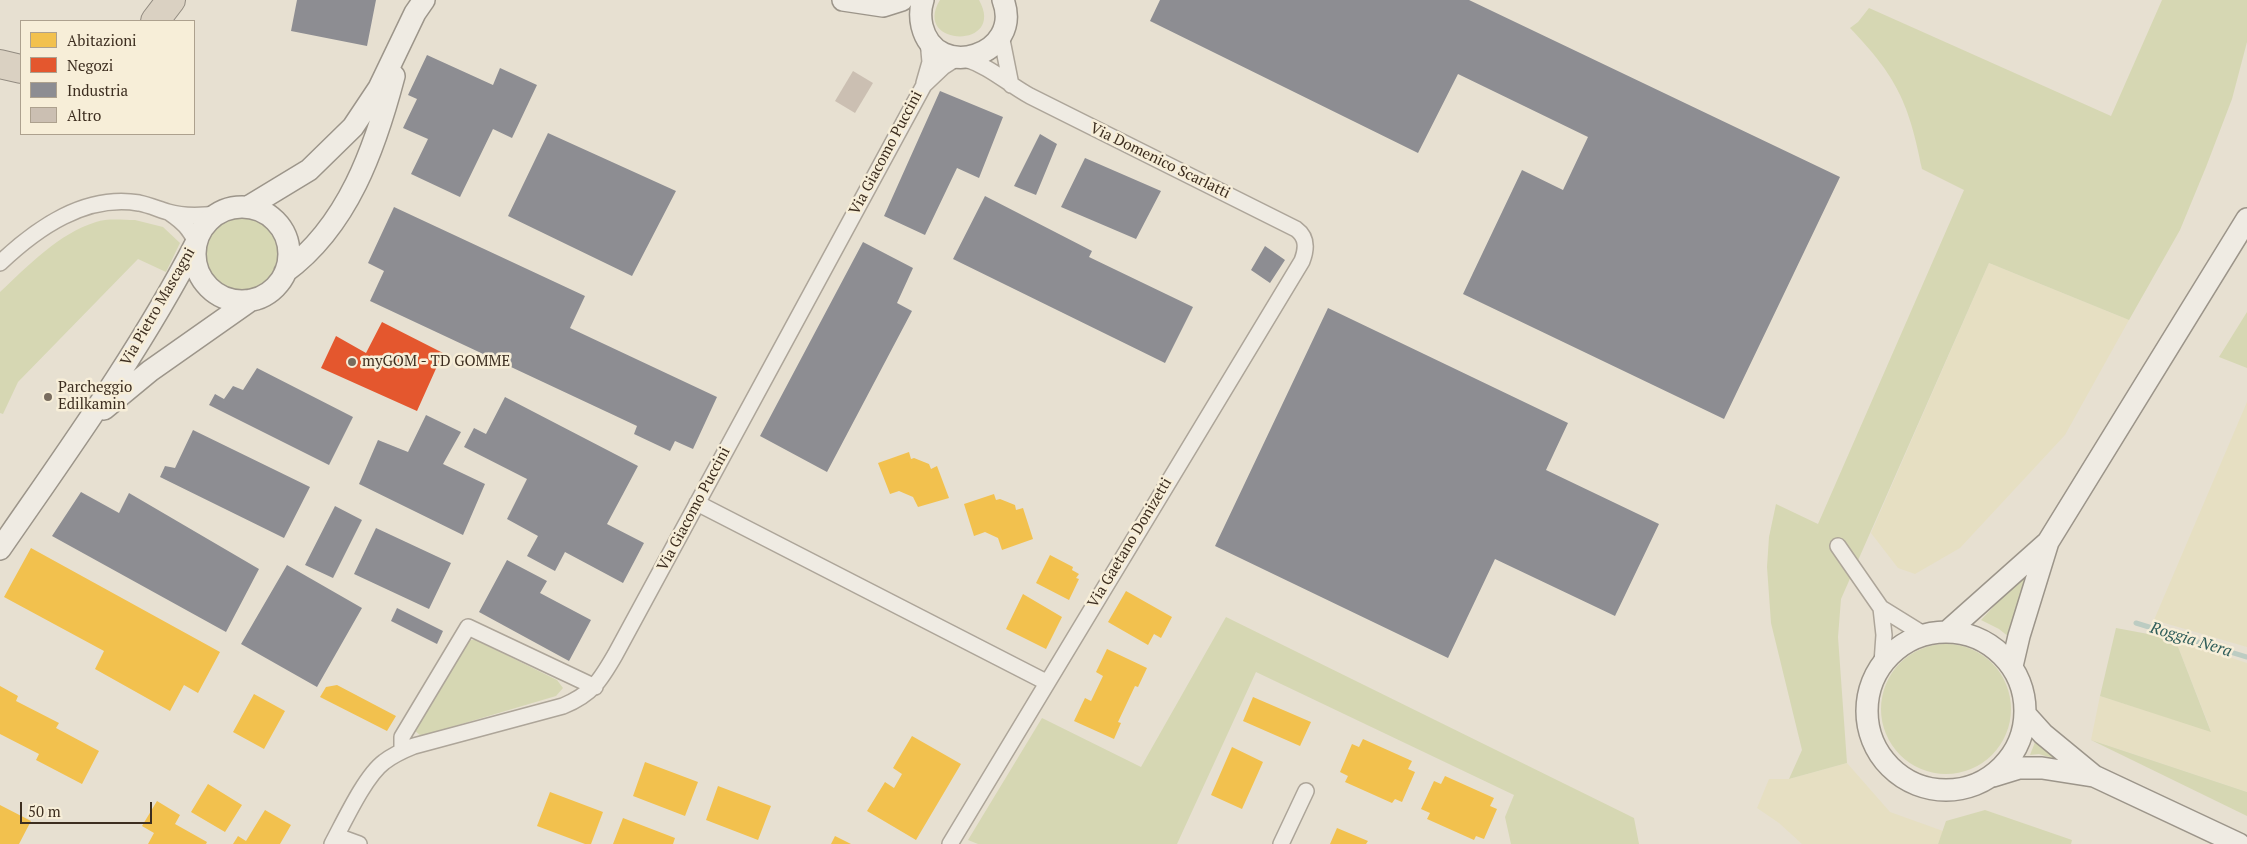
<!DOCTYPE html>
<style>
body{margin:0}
#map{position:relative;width:2247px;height:844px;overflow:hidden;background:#e7e0d1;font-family:"PT Serif",serif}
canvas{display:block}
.legend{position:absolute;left:20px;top:20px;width:175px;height:115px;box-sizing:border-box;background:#f7eed8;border:1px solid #ada18e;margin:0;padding:6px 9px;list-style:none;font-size:15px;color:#3d2e20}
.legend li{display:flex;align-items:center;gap:10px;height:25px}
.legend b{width:25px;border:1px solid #ada18e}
.scale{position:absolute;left:20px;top:802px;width:132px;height:22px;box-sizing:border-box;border:2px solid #3d2e20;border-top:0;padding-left:6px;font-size:15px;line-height:18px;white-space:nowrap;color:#3d2e20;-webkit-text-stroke:4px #f7eed8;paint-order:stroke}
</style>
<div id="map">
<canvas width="2247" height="844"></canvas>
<ul class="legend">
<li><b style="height:14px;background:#f2c14e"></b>Abitazioni</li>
<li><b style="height:14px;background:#e4572e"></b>Negozi</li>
<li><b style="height:14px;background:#8d8d92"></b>Industria</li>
<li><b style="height:14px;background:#cbbfb2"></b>Altro</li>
</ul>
<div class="scale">50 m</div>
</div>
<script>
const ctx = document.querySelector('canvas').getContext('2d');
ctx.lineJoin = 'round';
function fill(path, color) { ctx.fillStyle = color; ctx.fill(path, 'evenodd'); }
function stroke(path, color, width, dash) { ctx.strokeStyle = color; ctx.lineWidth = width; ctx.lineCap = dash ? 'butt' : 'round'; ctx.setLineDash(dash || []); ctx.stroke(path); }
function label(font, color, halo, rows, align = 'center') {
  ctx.font = font + ' "PT Serif",serif'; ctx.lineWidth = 5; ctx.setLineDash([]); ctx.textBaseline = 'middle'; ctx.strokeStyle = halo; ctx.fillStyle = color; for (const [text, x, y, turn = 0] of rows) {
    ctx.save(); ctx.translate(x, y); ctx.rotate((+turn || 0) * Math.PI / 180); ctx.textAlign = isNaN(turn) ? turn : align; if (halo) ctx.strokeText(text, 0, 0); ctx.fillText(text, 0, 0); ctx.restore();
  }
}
fill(new Path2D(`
 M1989,263L2129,320L2065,435L1960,548L1915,574L1898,568L1871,533Z
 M2247,402V647L2154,620Z
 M2175,639L2247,663V792L2091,740L2100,696L2211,731Z
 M1847,763L1890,812L1943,831L1938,844H1802L1779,823L1757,808L1769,779H1789Z`), '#e6dfc2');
fill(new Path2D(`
 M940,0H979C1007,50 911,47 940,0Z
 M2162,0H2247V42L2232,99L2206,167L2180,230L2129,320L1989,263L1841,599L1838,637L1847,763L1789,779L1802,750L1771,623L1767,567L1769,537L1776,504L1818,524L1964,190L1922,169C1909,103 1897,77 1850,28L1858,22L1869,8L2111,116Z
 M204 253a37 37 0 1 1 74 0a37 37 0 1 1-74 0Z
 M135,220L163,227L180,243L166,272L138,259L18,382L3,414L0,413V292C29,265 58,234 96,222C107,218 123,220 135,220Z
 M2247,312V368L2219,357Z
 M2029,569L2009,637L1999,629L1981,620Z
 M1226,617L1634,818L1639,844H1511L1505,817L1514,795L1256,672L1177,844H978L968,840L1042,718L1141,767Z
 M2116,628L2175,639L2211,732L2100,696Z
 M467,640H476L557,680L563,688L556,696L421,736L414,730Z
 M1881 709a65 65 0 1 1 130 0a65 65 0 1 1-130 0Z
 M2037,737L2059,760L2039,754L2030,755Z
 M2091,740L2247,792V816Z
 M1985,810L2072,840L2071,844H1938L1946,821Z`), '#d6d7b3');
fill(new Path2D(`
 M909,452L911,459L914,458L929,464L931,469L937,466L949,498L918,507L913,497L899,491L890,494L878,463Z
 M994,494L996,500L1000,499L1015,505L1016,510L1023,508L1033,539L1002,550L998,538L985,532L974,536L964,504Z
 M31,548L220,652L198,693L184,685L170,711L95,669L104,651L4,597Z
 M1050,555L1073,567L1072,570L1079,574L1076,578L1079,579L1069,600L1036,583Z
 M1126,591L1172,617L1161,638L1154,634L1148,645L1108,622Z
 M1023,594L1062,617L1046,649L1006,629Z
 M1107,649L1147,668L1138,687L1135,686L1118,722L1121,723L1114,739L1074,721L1085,698L1091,701L1103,676L1096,672Z
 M337,685L396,716L387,731L320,697L326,687Z
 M0,686L18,696L16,701L59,723L56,728L99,751L82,784L36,760L39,754L0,734Z
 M254,694L285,711L264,749L233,732Z
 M1253,697L1311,722L1300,746L1243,721Z
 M912,736L961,764L916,840L867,811L885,782L894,788L902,774L893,768Z
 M1363,739L1412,761L1408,769L1415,772L1402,802L1395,799L1392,803L1345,782L1348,776L1340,772L1352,744L1359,747Z
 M1232,747L1263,762L1242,809L1211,795Z
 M645,762L698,782L685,816L633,796Z
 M1445,776L1494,798L1490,806L1497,809L1484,839L1476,836L1474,840L1427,819L1430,813L1421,809L1434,781L1441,784Z
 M208,784L242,805L225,832L191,812Z
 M718,786L771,806L758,840L706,820Z
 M550,792L603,812L591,844H585L537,826Z
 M157,801L180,815L175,824L207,842L206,844H148L154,833L142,826Z
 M0,805L31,821L19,844H0Z
 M265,810L291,825L280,844H233L238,836L246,841Z
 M623,818L675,838L673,844H613Z
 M1337,828L1368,841L1366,844H1330Z
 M835,836L851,844H831Z`), '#f2c14e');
fill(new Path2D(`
 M382,322L443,353L417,411L321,368L336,336L366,353Z`), '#e4572e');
fill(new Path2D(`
 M297,0H376L367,46L291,31Z
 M1160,0H1469L1840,177L1724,419L1463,294L1522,170L1563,190L1588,137L1458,74L1418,153L1150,21Z
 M427,55L493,85L500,68L537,85L512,138L493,129L460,197L411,174L428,139L403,128L417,99L408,95Z
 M940,91L1003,117L979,178L957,168L925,235L884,216Z
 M548,133L676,191L632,276L508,216Z
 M1040,134L1057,144L1036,195L1014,186Z
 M1085,158L1161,191L1136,239L1061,207Z
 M985,196L1092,251L1089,257L1193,307L1165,363L953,259Z
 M394,207L585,296L570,328L717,397L693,449L675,441L670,451L634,434L637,426L370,301L384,271L368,263Z
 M863,242L913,268L897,303L912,311L827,472L760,436Z
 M1265,246L1285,260L1270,283L1251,270Z
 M1328,308L1568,423L1546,470L1659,524L1615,616L1495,559L1448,658L1215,546Z
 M257,368L353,417L329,465L209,405L215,394L224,399L233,386L243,390Z
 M505,397L638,466L607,524L644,543L623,583L565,552L555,571L527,556L538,536L507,519L527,479L464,447L474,428L486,434Z
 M426,415L461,432L443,464L485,484L463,535L359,484L378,440L408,452Z
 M193,430L310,487L284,538L160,477L165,466L175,468Z
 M81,492L119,513L129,493L259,569L226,632L52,536Z
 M335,506L362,520L333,578L305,565Z
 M376,528L451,563L429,609L354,574Z
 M507,560L547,581L540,593L591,620L569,661L479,612Z
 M287,565L362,608L317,687L241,644Z
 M397,608L443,631L437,644L391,621Z`), '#8d8d92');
stroke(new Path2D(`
 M2136,623L2247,657`), '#bcccc2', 5);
fill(new Path2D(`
 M853,71L873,83L855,113L835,101Z`), '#cbbfb2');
const street = new Path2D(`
 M1001,35L1011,85
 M924,83L930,62L928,40
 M170,213C183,222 190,229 196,243
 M0,263C37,228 85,194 139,203C149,205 158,209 168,212C184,217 200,216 217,214
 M697,503L1046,682
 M1838,546L1881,608L1923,634
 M1881,608L1884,635L1882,663
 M402,751V737L468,627L595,687
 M337,836L359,844
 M332,844C344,822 365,776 384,762C393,755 404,750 414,746L563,706C592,694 600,681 615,655L924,85L943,67L957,58
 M950,844L1302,261C1307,248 1307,237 1296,229L1030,96C1005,82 991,67 963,58
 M1281,844L1306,791`);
const secondary = new Path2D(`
 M843,0L883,6L902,0
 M923,0C920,9 920,17 922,26C936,83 1024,55 1003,0
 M248,207L309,170L353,127L379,88L415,13L424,0
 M195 254a47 47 0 1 1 94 0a47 47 0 1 1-94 0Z
 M285,272C348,226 375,148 394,76
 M104,409L150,371L251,300
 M0,549C69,449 140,351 196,243
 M1948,631L2048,542
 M1867 711a79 79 0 1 1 158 0a79 79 0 1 1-158 0Z
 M2012,666L2019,636L2048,542L2247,219
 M2025,714L2043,734L2094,776L2239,844
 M1993,776L2019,768H2042L2093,776`);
const highway = new Path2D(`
 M155,21L171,0
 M0,64L21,69`);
stroke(street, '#ada599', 18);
stroke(secondary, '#9c958a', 24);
stroke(highway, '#928b80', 30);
stroke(street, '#efebe3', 15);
stroke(secondary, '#efebe3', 21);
stroke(highway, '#dad1c2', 28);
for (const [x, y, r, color] of [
 [352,362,5,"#786c5e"],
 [48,397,5,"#786c5e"]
]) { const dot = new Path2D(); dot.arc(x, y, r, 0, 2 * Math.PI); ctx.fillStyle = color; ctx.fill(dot); stroke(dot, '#f7eed8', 2); }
label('15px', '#3d2e20', '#f7eed8', [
 ["Via Giacomo Puccini",886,153,-62],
 ["Via Domenico Scarlatti",1160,161,26],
 ["Via Pietro Mascagni",158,307,-60],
 ["Via Giacomo Puccini",694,509,-62],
 ["Via Gaetano Donizetti",1130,543,-59]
]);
label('15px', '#3d2e20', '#f7eed8', [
 ["myGOM - TD GOMME",362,362],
 ["Parcheggio",58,388],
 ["Edilkamin",58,405]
], 'left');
label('italic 16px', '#2f5d5a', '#f7eed8', [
 ["Roggia Nera",2191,640,17]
]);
</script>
